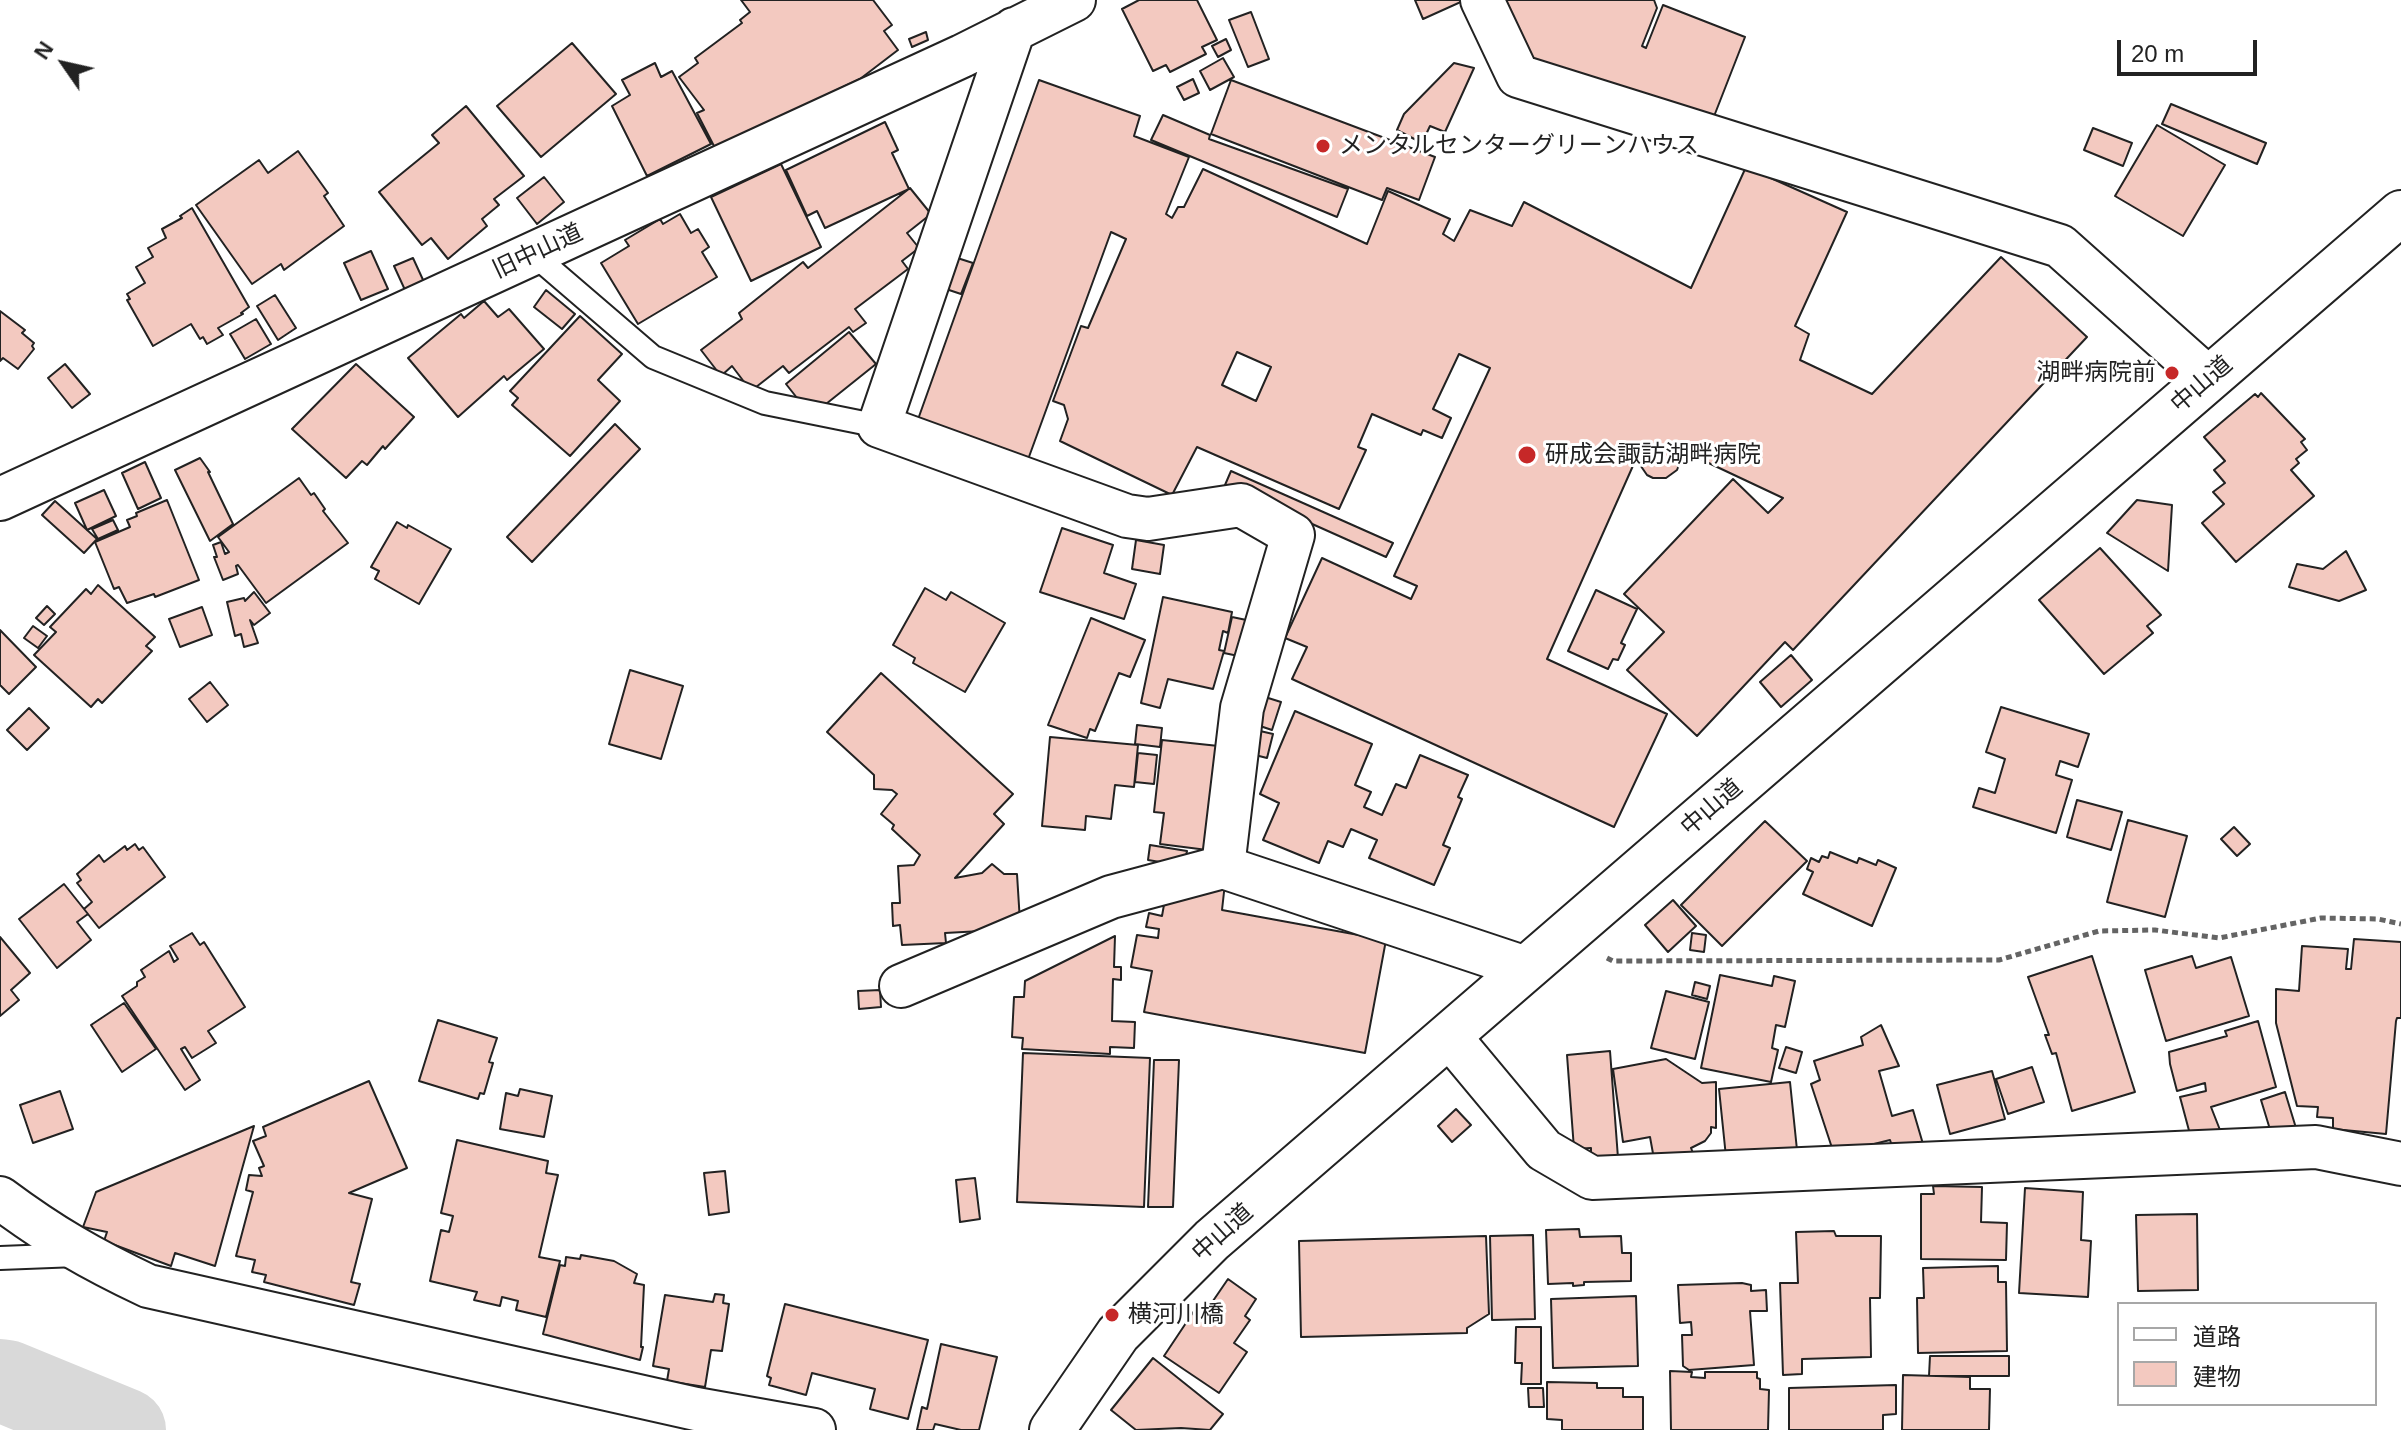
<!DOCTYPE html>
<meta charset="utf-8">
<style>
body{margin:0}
#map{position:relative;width:2401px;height:1430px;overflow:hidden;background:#fff;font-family:Helvetica,"Noto Sans JP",sans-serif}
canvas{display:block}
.legend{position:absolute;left:2117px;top:1302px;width:260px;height:104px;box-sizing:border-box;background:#fff;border:2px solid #a7a7a7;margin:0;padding:10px 14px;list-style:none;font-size:24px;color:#222}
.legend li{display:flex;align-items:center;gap:16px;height:40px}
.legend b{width:40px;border:2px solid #a7a7a7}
.north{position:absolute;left:24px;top:24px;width:80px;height:80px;-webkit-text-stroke:6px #fff;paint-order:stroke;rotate:304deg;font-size:22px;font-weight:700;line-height:32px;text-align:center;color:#222}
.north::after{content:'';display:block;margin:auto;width:28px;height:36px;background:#222;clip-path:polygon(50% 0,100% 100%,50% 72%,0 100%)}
.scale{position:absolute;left:2117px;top:40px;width:140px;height:36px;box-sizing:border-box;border:4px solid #222;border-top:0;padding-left:10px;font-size:24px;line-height:28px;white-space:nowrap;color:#222;-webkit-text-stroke:6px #fff;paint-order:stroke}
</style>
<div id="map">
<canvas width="2401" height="1430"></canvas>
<ul class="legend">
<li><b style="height:10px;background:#fff"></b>道路</li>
<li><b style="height:22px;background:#f3c9c0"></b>建物</li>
</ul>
<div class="north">N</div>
<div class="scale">20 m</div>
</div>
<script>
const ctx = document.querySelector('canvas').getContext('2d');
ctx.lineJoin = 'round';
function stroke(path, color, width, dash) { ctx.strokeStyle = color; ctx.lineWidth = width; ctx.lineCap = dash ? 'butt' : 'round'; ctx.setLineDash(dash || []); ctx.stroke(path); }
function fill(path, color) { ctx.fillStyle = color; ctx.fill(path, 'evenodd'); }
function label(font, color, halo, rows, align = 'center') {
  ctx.font = font + ' Helvetica,"Noto Sans JP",sans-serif'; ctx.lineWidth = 6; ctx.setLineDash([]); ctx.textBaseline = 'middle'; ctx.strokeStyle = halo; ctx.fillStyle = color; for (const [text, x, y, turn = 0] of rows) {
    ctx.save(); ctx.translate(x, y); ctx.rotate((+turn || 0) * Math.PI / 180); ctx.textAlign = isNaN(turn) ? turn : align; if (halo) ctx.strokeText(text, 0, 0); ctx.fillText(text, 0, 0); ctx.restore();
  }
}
stroke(new Path2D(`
 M0,1381L7,1382L124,1430`), '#d9d9d9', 84);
const building = new Path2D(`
 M741,0H873L892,25L884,31L898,50L860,79L715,148L697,113L704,110L679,77L698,63L695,58L742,23L740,20L750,12Z
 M1139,0H1197L1217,40L1202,47L1206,54L1170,72L1166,65L1153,71L1122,9Z
 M1415,0H1465L1423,19Z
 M1478,0H1654L1657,8L1642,46L1646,48L1663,5L1745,37L1711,124L1503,62Z
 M1251,12L1269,59L1248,67L1229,20Z
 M926,32L928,40L912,47L909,39Z
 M1226,39L1231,50L1218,57L1212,46Z
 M572,43L616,94L541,157L497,106Z
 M1223,58L1234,77L1210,90L1200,71Z
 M655,63L661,77L672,71L711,144L647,176L612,106L630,95L622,80Z
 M1454,63L1474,68L1445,132L1430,126L1422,143L1397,130L1404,114Z
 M1193,79L1199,93L1184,100L1177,87Z
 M1039,80L1140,116L1134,136L1189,157L1166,214L1172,218L1178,207H1184L1203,169L1367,244L1388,191L1450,219L1443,234L1454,241L1470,210L1512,226L1524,202L1691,288L1746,167L1847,212L1795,326L1809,334L1800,360L1872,394L2001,257L2087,337L1793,650L1785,642L1697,736L1627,670L1664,632L1624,594L1733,479L1768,513L1783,498L1681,450L1682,457L1677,470L1666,478H1653L1647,475L1636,459L1547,659L1667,714L1614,827L1292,679L1307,647L1285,638L1322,558L1411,599L1417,586L1394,576L1490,368L1459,354L1433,409L1451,418L1442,438L1423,430L1421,435L1372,414L1358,447L1366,450L1339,509L1197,447L1172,495L1060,441L1068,419L1064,405L1053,401L1081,326L1088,328L1126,239L1111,232L1026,465L916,425ZM1237,352L1271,367L1256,401L1222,385Z
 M1231,80L1435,157L1419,200L1387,188L1382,200L1211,134Z
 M2171,104L2266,143L2257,164L2162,124Z
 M466,106L524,176L494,199L499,205L482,219L487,226L448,259L431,238L422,245L379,192L439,143L432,135Z
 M1163,115L1210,135L1209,139L1348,189L1337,217L1151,140Z
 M885,122L898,150L892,153L909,189L825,228L817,211L807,216L786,170Z
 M2157,125L2225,165L2183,236L2115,196Z
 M2093,128L2132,143L2123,166L2084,150Z
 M298,151L328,193L324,196L344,226L284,270L281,264L252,284L196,205L259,160L268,173Z
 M781,164L821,247L751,281L711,197Z
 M544,177L564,202L537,224L517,198Z
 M910,188L931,214L907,233L919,248L902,261L908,269L855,309L866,323L853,332L849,327L789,373L783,366L751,391L732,366L721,376L701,350L742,319L739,313L803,262L808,268Z
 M192,208L249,307L241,313L243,314L218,328L223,335L207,344L203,337L200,339L191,324L153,346L127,300L130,299L127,294L145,283L136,267L153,257L148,248L166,238L162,229L182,218L180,216Z
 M680,214L691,233L698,229L709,247L702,252L717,277L638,324L601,263L629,246L625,240L660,219L663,224Z
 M371,251L388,289L361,300L344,263Z
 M951,256L973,263L961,294L940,287Z
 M413,258L424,282L405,290L394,266Z
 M546,290L575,314L562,329L534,307Z
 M275,295L296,328L278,340L257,306Z
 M484,301L498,317L509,309L544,349L507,380L504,376L458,417L408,358L461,314L464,318Z
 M0,311L25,330L22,333L34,343L32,346L34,349L18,369L3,358L0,361Z
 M580,316L622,354L598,380L620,401L570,456L512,405L518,398L510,391Z
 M256,319L271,344L245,359L230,334Z
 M849,332L876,364L821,408L815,401L805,408L786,384Z
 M65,364L90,394L72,408L48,378Z
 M356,364L414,417L385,449L383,446L367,465L362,461L346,478L292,429Z
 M2261,393L2305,439L2301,442L2307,450L2296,459L2299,463L2291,470L2314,496L2236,562L2202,523L2224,504L2213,492L2225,483L2214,470L2225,461L2204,437L2255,394L2258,397Z
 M615,424L640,449L532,562L507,537Z
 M200,458L210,472H208L233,524L210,541L175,470Z
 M145,462L161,498L138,509L122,473Z
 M1231,471L1393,543L1386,557L1225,485Z
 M299,478L311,495L314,493L325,509L323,511L348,543L266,603L238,565L236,566L238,574L223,580L214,557H217L213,545L221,542L225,554L229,552L218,537Z
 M104,490L116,516L87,530L75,503Z
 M167,500L199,580L155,597L154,594L127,603L119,587L114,589L95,542L130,527L127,520L137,516L136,513Z
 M2137,500L2172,505L2168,571L2107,533Z
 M55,501L97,539L84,553L42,515Z
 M113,520L118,530L98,539L92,529Z
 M397,522L407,528L408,525L451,549L419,604L375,579L379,571L371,567Z
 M1062,528L1113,545L1104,573L1136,584L1124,619L1040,592Z
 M1136,540L1164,545L1160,574L1132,569Z
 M2100,548L2161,615L2147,626L2153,633L2104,674L2039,600Z
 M2346,551L2366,590L2339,601L2289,587L2297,564L2323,569Z
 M98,585L155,637L146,646L152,651L102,703L98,699L91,707L34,655L56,632L50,627L86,589L91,594Z
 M925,588L946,600L951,592L1005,623L965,692L913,663L915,658L893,645Z
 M1596,590L1637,609L1621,643L1625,645L1618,660L1613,659L1608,669L1568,651Z
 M254,592L270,613L254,625L250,620L258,643L244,647L241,634L235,636L227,602L244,598L245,601Z
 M1163,597L1232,612L1228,633L1223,631L1219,650L1224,651L1213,689L1168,679L1160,708L1141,703Z
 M47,606L55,614L44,625L36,618Z
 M202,607L212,635L180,647L169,619Z
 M1232,617L1256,622L1248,658L1224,653Z
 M1091,618L1145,640L1130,677L1119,673L1095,731L1090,729L1087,738L1048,725Z
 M33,626L47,636L38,648L24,638Z
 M0,630L36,667L9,694L0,685Z
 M1791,655L1812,680L1781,707L1760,682Z
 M630,670L683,686L661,759L609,744Z
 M881,673L1013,794L994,814L1004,824L955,878L982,873L992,864L1004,874H1017L1020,922L1000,930L945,933L946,943L902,945L900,925L893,926L892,903H900L898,866L914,865L920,855L892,829L894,825L881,814L897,794L892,790L874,789V775L827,732Z
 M210,682L228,705L207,722L189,699Z
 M1265,697L1281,702L1272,730L1257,725Z
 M2001,707L2089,734L2078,767L2060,761L2056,775L2072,780L2056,833L1973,807L1979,788L1995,793L2005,759L1986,752Z
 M29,708L49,728L27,750L7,730Z
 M1295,711L1372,744L1355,785L1371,792L1364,807L1382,815L1396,784L1406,788L1420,755L1468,775L1458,797L1462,799L1443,845L1450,848L1434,885L1369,858L1377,840L1351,829L1343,847L1328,841L1319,863L1263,840L1279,803L1260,794Z
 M1137,725L1162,728L1160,747L1135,744Z
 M1260,731L1273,734L1267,758L1255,755Z
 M1050,737L1138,745L1134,787L1115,785L1111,819L1086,816L1085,830L1042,826Z
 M1162,740L1228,747L1215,851L1160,844L1164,813L1154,812Z
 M1138,753L1157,755L1154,784L1135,782Z
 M2077,800L2122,812L2111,850L2067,837Z
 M2128,820L2187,836L2165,917L2107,902Z
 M1765,821L1807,861L1722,946L1681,905Z
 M2234,827L2250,844L2237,856L2221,839Z
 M135,844L139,850L143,847L165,877L99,928L84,909L92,902L77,883L81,880L77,874L99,855L104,862L125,846L127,850Z
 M1150,845L1187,851L1184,866L1148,860Z
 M1830,852L1857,863L1859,858L1876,865L1878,860L1896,868L1872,926L1803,894L1813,872L1807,869L1811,858L1819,862L1822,856L1828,858Z
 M1225,883L1222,910L1386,940L1365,1053L1144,1012L1152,971L1131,967L1137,935L1158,938L1159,929L1146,927L1149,913L1162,916L1165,899Z
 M64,884L88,914L77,922L91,940L57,968L19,919Z
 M1673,900L1696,926L1668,952L1645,925Z
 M192,933L200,945L204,942L245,1007L208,1031L216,1043L192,1058L185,1047L181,1049L200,1080L185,1090L122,996L137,986V982L145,977L141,970L169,951L174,962L178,959L170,946Z
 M1692,933L1706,935L1704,952L1690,950Z
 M1115,936L1114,967H1121V980L1113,979L1112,1021L1135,1022L1134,1048L1110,1047V1054L1022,1049L1023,1038L1012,1037L1014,997H1024L1025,981Z
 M0,937L30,973L11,990L19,1000L0,1016Z
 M2354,939L2401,942V1018H2397L2396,1021L2386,1134L2333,1129V1118L2317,1117L2318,1107L2297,1106L2276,1023V989L2299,991L2302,946L2348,949L2346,969H2351Z
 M2092,956L2135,1092L2072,1111L2056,1053L2052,1054L2045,1035H2049L2028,977Z
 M2192,956L2196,968L2231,957L2249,1016L2166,1041L2145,970Z
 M1720,975L1772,986L1774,976L1795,981L1785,1027L1776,1025L1772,1048L1778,1050L1771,1082L1701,1068Z
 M1695,982L1710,986L1707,999L1692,995Z
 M880,990L881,1007L859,1009L858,991Z
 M1666,991L1709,1002L1695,1059L1651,1048Z
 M124,1003L156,1049L122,1072L91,1025Z
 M438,1020L497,1038L489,1062L493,1063L484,1094L480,1093L478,1099L419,1081Z
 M2258,1021L2276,1087L2211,1107L2220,1130L2191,1138L2180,1097L2206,1091L2205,1083L2177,1091L2170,1064L2169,1052L2227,1036L2225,1031Z
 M1881,1025L1899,1066L1879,1071L1892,1116L1913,1110L1923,1144L1905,1149L1902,1143L1892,1146L1890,1140L1834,1154L1811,1084L1820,1080L1814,1061L1863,1045L1861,1037Z
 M1786,1047L1802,1052L1796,1073L1779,1068Z
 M1610,1051L1618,1158L1591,1159V1148L1574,1149L1567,1055Z
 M1023,1053L1150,1058L1144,1207L1017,1202Z
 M1666,1059L1702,1083L1716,1082V1128L1711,1127V1133L1705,1141L1691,1148L1693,1153L1654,1159L1650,1137L1623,1142L1613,1069Z
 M1154,1060H1179L1173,1207H1148Z
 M2032,1067L2044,1102L2008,1114L1996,1079Z
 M1992,1071L2005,1119L1950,1134L1937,1085Z
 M369,1081L407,1168L349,1193L372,1199L351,1282L360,1284L354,1305L264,1282L266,1275L252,1272L255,1260L236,1256L253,1192L246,1190L249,1175L262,1176L259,1168L264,1166L253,1141L266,1136L263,1127Z
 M1790,1082L1797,1150L1726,1157L1719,1089Z
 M520,1089L552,1096L544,1137L500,1129L506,1093L518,1096Z
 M60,1091L73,1129L33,1143L20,1105Z
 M2285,1092L2296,1128L2272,1136L2261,1100Z
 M1456,1109L1471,1125L1452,1142L1438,1126Z
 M254,1126L215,1266L175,1253L171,1266L104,1241L107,1232L83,1227L96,1192Z
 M457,1140L548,1161L546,1173L558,1175L539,1257L560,1261L546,1317L516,1310L518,1301L502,1297L500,1306L474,1300L477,1292L430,1281L441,1230L449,1232L453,1216L441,1213Z
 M725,1171L729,1212L709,1215L704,1173Z
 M975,1178L980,1219L960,1222L956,1180Z
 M1933,1186L1982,1187L1981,1222L2007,1223L2006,1260L1921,1259V1194H1934Z
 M2025,1188L2083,1192L2081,1240L2091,1241L2088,1297L2019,1293Z
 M2197,1214L2198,1290L2138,1291L2136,1215Z
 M1579,1229L1580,1237L1621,1236L1622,1253H1631V1281L1584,1282V1285L1573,1286V1283L1548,1284L1546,1230Z
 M1834,1231L1836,1236H1881L1880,1298H1870L1871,1357L1802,1359V1374L1783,1375L1780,1283H1798L1796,1232Z
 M1533,1235L1535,1319L1492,1320L1490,1236Z
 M1486,1236L1489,1314L1467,1328V1333L1301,1337L1299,1241Z
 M581,1255L614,1261L637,1274L634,1283L644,1285L641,1347H643L640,1360L543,1334L560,1265L565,1266L566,1257L580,1259Z
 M1998,1266V1282H2006L2007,1351L1918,1353L1917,1298H1924L1923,1268Z
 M1228,1279L1256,1299L1245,1316L1250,1320L1234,1343L1247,1352L1219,1393L1164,1356L1194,1311L1202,1317Z
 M1742,1283L1751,1285V1291L1766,1290L1767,1311H1750L1754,1365L1689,1370L1683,1366L1682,1335H1692L1691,1322L1680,1323L1678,1285Z
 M715,1294L724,1295L723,1303L729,1304L722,1351L711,1350L705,1387L667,1381L669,1369L653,1366L665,1295L713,1302Z
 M1636,1296L1638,1366L1553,1368L1551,1299Z
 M785,1304L928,1340L908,1419L870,1409L875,1389L812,1373L806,1395L769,1385L771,1378L767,1376Z
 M1516,1327H1541V1384H1521L1522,1363H1515Z
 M941,1344L997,1357L979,1430H961L935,1424L933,1430H917L922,1407L927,1409Z
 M1930,1356H2009V1376H1929Z
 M1153,1358L1223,1414L1210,1430L1181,1428L1136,1430L1111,1410Z
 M1670,1371L1692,1372L1691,1377L1705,1378V1372H1757V1378L1760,1379V1389L1769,1390L1768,1430H1671Z
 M1903,1375L1970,1377V1389H1990L1989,1430H1902Z
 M1547,1382L1597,1383V1388H1623V1397H1643V1430H1562V1420L1547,1419Z
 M1896,1385V1414L1883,1415V1430H1789V1388Z
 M1528,1388H1543L1544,1407H1529Z`);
fill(building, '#f3c9c0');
stroke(building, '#222', 2);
const lane = new Path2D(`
 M533,254L653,357L765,403L879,426
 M0,1258L77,1255`);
const street = new Path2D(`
 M1482,0L1518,76L2060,246L2209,379
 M1014,29L879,426L1127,516L1148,519L1241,505L1293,535L1242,708L1223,867L1526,968
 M0,499L962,56L1074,0
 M901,986L1111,897L1223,867
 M1449,1036L1544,1150L1592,1178L2316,1147L2401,1164
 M0,1198C51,1236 91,1259 148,1286L696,1409L814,1430`);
const highway = new Path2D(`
 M1052,1430L1118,1334L1212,1240L2401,213`);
stroke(lane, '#222', 26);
stroke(street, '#222', 46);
stroke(highway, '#222', 48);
stroke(new Path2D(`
 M1607,958L1613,961L1999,960L2099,931L2155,930L2219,938L2321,918L2378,919L2401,924`), '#646464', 5, [6, 4]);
stroke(lane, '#fff', 22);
stroke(street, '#fff', 42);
stroke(highway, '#fff', 44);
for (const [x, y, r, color] of [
 [1323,146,8,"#c62828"],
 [2172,373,8,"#c62828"],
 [1527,455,10,"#c62828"],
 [1112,1315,8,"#c62828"]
]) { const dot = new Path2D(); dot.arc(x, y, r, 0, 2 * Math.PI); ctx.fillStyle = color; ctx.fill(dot); stroke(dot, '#fff', 3); }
label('24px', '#222', '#fff', [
 ["メンタルセンターグリーンハウス",1339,146],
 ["湖畔病院前",2156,373,"right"],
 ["研成会諏訪湖畔病院",1545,455],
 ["横河川橋",1128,1315]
], 'left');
label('24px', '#222', '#fff', [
 ["旧中山道",538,252,-25],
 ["中山道",2202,385,-41],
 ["中山道",1712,808,-41],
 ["中山道",1223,1233,-42]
]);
</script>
